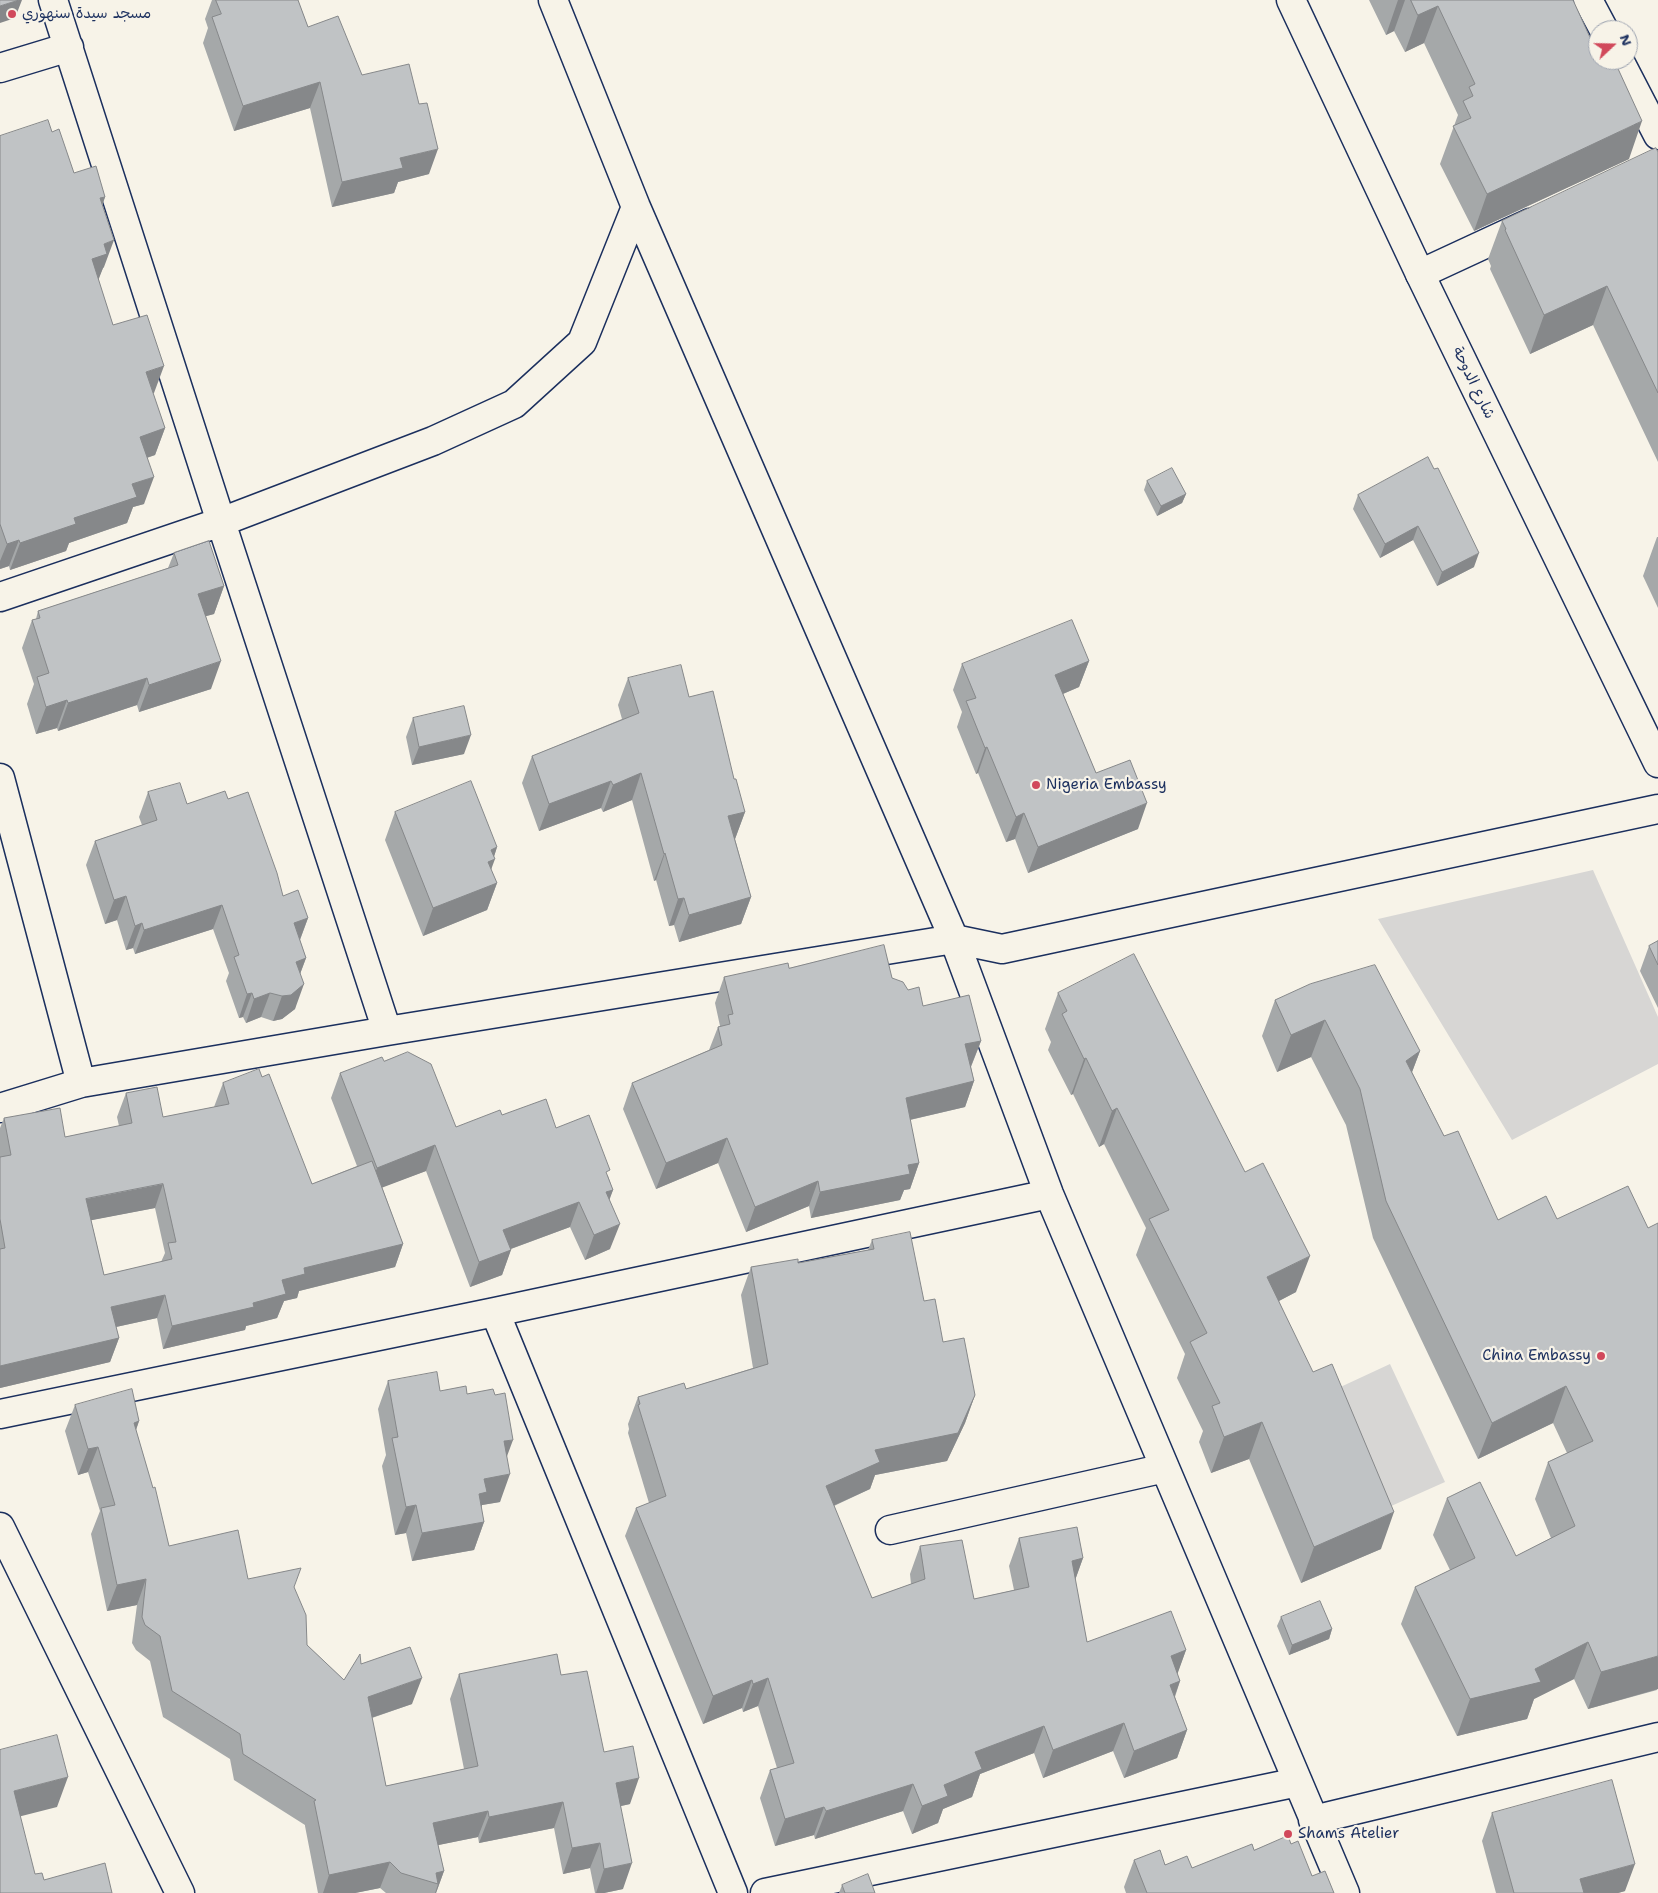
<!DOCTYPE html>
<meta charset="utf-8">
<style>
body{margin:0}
#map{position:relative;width:1658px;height:1893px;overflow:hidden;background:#f7f3e8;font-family:"Shantell Sans",sans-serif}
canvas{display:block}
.north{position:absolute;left:1588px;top:20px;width:50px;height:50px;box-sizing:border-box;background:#f7f3e8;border:1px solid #9fa5b1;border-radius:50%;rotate:69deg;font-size:14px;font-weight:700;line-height:20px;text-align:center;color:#1b2f5e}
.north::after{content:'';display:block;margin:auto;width:18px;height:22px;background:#d1495b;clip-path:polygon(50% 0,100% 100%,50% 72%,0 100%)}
</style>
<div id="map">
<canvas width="1658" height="1893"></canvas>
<div class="north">N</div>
</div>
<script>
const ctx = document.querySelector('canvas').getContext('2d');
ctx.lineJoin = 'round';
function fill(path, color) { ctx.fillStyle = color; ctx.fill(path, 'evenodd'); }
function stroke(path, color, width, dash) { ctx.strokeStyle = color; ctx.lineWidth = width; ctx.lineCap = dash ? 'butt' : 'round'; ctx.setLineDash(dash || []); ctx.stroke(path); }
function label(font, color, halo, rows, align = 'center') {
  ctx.font = font + ' "Shantell Sans","Playpen Sans Arabic",sans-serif'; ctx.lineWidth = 4.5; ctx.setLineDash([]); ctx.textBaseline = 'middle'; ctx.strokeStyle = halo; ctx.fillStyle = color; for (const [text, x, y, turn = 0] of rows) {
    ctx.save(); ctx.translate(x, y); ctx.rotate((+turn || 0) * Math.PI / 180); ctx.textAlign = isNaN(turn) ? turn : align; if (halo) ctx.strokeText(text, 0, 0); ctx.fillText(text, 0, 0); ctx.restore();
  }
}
fill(new Path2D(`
 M1593,870L1658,1017V1064L1512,1140L1378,919Z
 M1390,1364L1445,1482L1389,1507L1334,1390Z`), '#d7d6d4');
const minor = new Path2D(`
 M53,0L221,522L387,1031
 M553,0L636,207L954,939L1049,1194L1345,1893
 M1588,0L1604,30
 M1619,60L1658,135
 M0,68L69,47
 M1420,274L1530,223
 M0,597L221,522L433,441L514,404L582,342L636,207
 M0,778L81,1083
 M0,1108L81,1083L387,1031L954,939L1002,949L1658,809
 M495,1312L733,1893
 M0,1414L495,1312L1049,1194
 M0,1527L180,1893
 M890,1530L1165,1468
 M1313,1820L1658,1737
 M765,1893L1298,1782`);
const tertiary = new Path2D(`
 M1291,0L1420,274L1658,763`);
stroke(minor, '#1b2f5e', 31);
stroke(tertiary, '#1b2f5e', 31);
stroke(minor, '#f7f3e8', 28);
stroke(tertiary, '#f7f3e8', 28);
fill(new Path2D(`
 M212,0H298L308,27L362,75L429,174L398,182L394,193L332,207L310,108L234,131L203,43L208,28L205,19Z
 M1369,0H1573L1629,159L1474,231L1440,164L1458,115L1424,43L1405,52L1394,31L1386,35Z
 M52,132L74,173L105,197L102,206L104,267L103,268L98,279L113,325L154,393H153L165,428L155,455L147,458L144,504L133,507L127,523L69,543L66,551L10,570L9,566L0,569V136Z
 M1658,152V462L1593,325L1530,354L1490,269L1491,266L1488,259L1502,221Z
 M1428,457L1474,567L1437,586L1413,540L1380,558L1353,509L1358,495Z
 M1147,481L1186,494L1182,503L1157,516L1144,490Z
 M1657,537H1658V608L1643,576Z
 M174,553L224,586L214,614L206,616L211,689L139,712L137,705L58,731L57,728L36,734L27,704L34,684L22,648L32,620L36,619L38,611L168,568Z
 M1089,661L1079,687L1063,694L1096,773L1138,829L1028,873L1015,839L1006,842L978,773L976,774L957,727L962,712L953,690L962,664Z
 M628,678L689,697L734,779L745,812L735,839L751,897L741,924L679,942L674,925L669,926L656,880L654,881L632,800L603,812L601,808L539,831L522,783L532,756L622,719L618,705Z
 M413,718L464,754L412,765L406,737Z
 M148,792L187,804L228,799L283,896L308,918L300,940L306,958L300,974L295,1009L282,1019L273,1021L261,1017L246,1023L243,1017L239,1018L226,981L229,973L213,929L135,954L133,948L126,950L117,920L105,924L86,865L95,841L142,825L139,817Z
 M395,812L497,847L494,856L491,870L497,883L487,910L423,936L385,840Z
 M1658,941V1008L1640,971L1649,946Z
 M789,968L892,978L908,990L923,1006L981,1041L971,1067L974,1081L965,1107L910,1120L919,1163L910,1189L904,1190L900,1200L811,1218L809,1206L746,1232L718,1163L656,1189L623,1109L632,1083L709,1050L718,1027L720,1026L715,1003L724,977Z
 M1058,993L1296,1292L1279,1301L1381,1549L1301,1583L1249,1459L1211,1473L1199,1442L1203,1431L1177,1378L1185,1354L1136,1255L1146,1228L1104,1144L1099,1147L1073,1094L1071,1095L1048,1050L1051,1042L1045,1029Z
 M1275,1000L1420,1051L1412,1072L1444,1136L1498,1220L1546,1196L1657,1690L1588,1709L1574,1679L1534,1699L1527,1719L1457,1736L1401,1624L1415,1587L1450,1570L1433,1535L1447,1498L1516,1556L1551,1538L1535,1499L1548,1462L1567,1453L1553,1423L1478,1459L1373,1238L1346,1125L1311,1057L1277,1072L1262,1036Z
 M384,1061L456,1127L502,1115L556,1128L608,1176L613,1190L609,1199L610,1249L585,1260L570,1227L511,1249L502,1275L470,1287L426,1171L382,1187L403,1244L395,1267L299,1291L297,1298L284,1301L277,1318L246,1326L245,1330L163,1349L157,1318L116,1327L119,1338L110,1362L0,1388V1128L4,1118L65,1137L119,1126L117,1117L126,1093L163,1117L214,1107L223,1083L262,1077L312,1184L357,1166L331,1098L340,1073ZM155,1208L165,1253L161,1262L104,1275L91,1220Z
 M872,1240L924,1301L943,1342L975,1395L965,1423L947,1461L875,1475L870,1489L834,1506L872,1598L911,1584L910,1574L920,1546L974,1599L1014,1590L1009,1566L1019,1538L1083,1558L1075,1580L1087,1642L1186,1650L1177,1674L1180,1681L1175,1697L1187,1730L1177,1758L1124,1778L1113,1751L1043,1778L1034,1753L980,1774L972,1797L943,1809L938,1823L912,1834L903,1811L815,1839L814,1835L775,1846L760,1798L770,1770L777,1768L758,1706L743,1712L742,1708L703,1724L625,1536L636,1508L649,1503L628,1433L629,1429L628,1424L638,1397L686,1389L753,1368L741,1295L751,1267L798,1263L868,1250Z
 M388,1381L440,1391L467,1394L495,1395L507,1457L500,1502L482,1505L481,1508L484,1522L474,1550L412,1561L406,1533L395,1535L382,1466L386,1455L378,1409Z
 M75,1405L139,1421L136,1430L169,1546L248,1579L294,1587L307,1645L344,1680L361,1664L412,1704L372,1718L386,1786L464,1769L450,1699L459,1674L561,1675L604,1752L630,1804L621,1806L623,1889L604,1893H595L590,1868L563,1874L554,1828L479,1843L478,1837L438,1845L444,1871L436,1893H386L380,1888L355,1893H318L305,1826V1825L234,1780L230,1759L163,1717L150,1661L136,1650L132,1643L137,1605L107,1611L91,1534L100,1511L88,1472L78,1475L65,1431Z
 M1281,1617L1332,1629L1329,1639L1289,1655L1277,1626Z
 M1492,1813L1625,1891L1618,1893H1496L1482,1841Z
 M1291,1844L1312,1876L1334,1893H1126L1124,1887L1134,1860L1192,1868L1254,1850Z
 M842,1885L875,1893H839Z`), '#a5a8a9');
fill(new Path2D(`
 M19,0H22L15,18L0,23V6Z
 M1398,0H1405L1394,31L1386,35Z
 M1438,6L1424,43L1405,52L1418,15Z
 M320,82L310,108L234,131L243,106Z
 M1642,121L1629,159L1474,231L1487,194Z
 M438,149L429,174L398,182L394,193L332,207L342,182L400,158Z
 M105,197L96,223L100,198Z
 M114,240L104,267L103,268L98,281L92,259L104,244Z
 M1607,286L1593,325L1530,354L1544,315Z
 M164,366L154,393L136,398L146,372Z
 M165,428L155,455L130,463L140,437Z
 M154,477L144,504L133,507L127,523L69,543L66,551L10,570L20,543L74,518L132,484Z
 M1186,494L1182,503L1157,516L1161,506Z
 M1418,526L1413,540L1380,558L1385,544Z
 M19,540L9,566L0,569V561L7,544Z
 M1479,553L1474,567L1437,586L1442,572Z
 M224,586L214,614L188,621L198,594Z
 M221,661L211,689L139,712L149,685Z
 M1089,661L1079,687L1046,701L1055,675Z
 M147,678L137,705L58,731L68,703Z
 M67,700L57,728L36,734L46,707Z
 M471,735L464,754L412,765L419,747Z
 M987,747L978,773L976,774L985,748Z
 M641,773L632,800L603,812L613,785Z
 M611,781L601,808L539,831L549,804Z
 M1147,803L1138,829L1028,873L1038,847Z
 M745,812L735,839L718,843L728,816Z
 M1024,813L1015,839L1006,842L1016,817Z
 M497,847L493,860L495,859L485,886L478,889L491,850Z
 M665,853L656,880L654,881L664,854Z
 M497,883L487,910L423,936L433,908Z
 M126,896L117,920L105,924L114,900Z
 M751,897L741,924L679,942L689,915Z
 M684,898L674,925L669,926L678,899Z
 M222,905L213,929L135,954L144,930Z
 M308,918L299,942L294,923Z
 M142,923L133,948L126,950L135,926Z
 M306,958L297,982L296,962Z
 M304,984L295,1009L282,1019L273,1021L282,996Z
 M252,993L243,1017L239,1018L247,994Z
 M270,993L261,1017L246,1023L254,999Z
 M1325,1020L1311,1057L1277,1072L1291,1035Z
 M981,1041L971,1066L956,1070L965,1044Z
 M1420,1051L1406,1088V1061Z
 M1086,1058L1073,1094L1071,1095L1084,1059Z
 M974,1081L965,1107L896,1123L906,1098Z
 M1117,1108L1104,1144L1099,1147L1112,1111Z
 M727,1138L718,1163L656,1189L666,1163Z
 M435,1145L426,1171L368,1193L377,1168Z
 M919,1163L910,1189L904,1190L900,1200L811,1218L820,1192L908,1165Z
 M818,1181L809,1206L746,1232L755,1207Z
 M163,1184L155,1208L77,1223L86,1199Z
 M613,1190L604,1215L606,1192Z
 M579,1202L570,1227L494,1255L503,1230Z
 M620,1224L610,1249L585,1260L594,1235Z
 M403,1244L395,1267L299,1291L297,1298L284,1301L277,1318L246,1326L245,1330L163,1349L172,1326L253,1303L282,1280L304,1268Z
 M511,1250L502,1275L470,1287L479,1262Z
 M1310,1256L1296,1292L1254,1314L1267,1277Z
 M165,1295L157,1318L102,1330L111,1307Z
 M119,1338L110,1362L0,1388V1366Z
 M1566,1386L1553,1423L1478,1459L1492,1423Z
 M975,1395L965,1423L947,1461L875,1475L870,1489L815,1514L826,1486L875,1450Z
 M139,1421L130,1447L134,1423Z
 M1262,1422L1249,1459L1211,1473L1224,1437Z
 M513,1440L503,1467L504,1441Z
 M98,1447L88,1472L78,1475L88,1449Z
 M510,1474L500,1502L482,1505L477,1519L468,1521L484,1479Z
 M416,1505L406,1533L395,1535L406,1507Z
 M1394,1512L1381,1549L1301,1583L1314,1547Z
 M484,1522L474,1550L412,1561L422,1533Z
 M1083,1558L1073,1586L1072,1561Z
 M146,1579L137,1605L107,1611L117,1585Z
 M1332,1629L1329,1639L1289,1655L1292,1645Z
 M1588,1642L1574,1679L1534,1699L1527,1719L1457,1736L1470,1699L1535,1669Z
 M1186,1650L1176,1678L1171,1656Z
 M1658,1656V1689L1588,1709L1601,1672Z
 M422,1678L412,1704L359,1722L368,1697Z
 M768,1678L758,1706L743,1712L753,1684Z
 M752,1680L742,1708L703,1724L713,1696Z
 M1180,1681L1170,1709V1685Z
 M1124,1723L1113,1751L1043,1778L1053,1750Z
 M1044,1726L1034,1753L980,1774L972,1797L943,1809L938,1823L912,1834L922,1806L975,1752Z
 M1187,1730L1177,1758L1124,1778L1134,1751Z
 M68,1777L57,1807L2,1821L14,1791Z
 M639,1778L630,1804L607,1809L616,1783Z
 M913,1784L903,1811L815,1839L826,1811Z
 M563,1802L554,1828L479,1843L489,1817Z
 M824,1807L814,1835L775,1846L785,1819Z
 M488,1811L478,1837L424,1848L433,1823Z
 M600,1843L590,1868L563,1874L572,1848Z
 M390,1862L380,1888L355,1893H323L329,1875Z
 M632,1863L623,1889L604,1893H596L604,1869Z
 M1635,1864L1625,1891L1618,1893H1575L1580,1879Z
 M444,1871L436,1893H435L438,1884L436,1873Z`), '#86888a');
const building = new Path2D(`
 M0,0H19L0,6Z
 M216,0H298L308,27L338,16L362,75L409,64L419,104L427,103L438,149L400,158L403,168L342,182L320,82L243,106L212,17L221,14Z
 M1411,0H1573L1598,55V60H1614L1642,121L1487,194L1453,126L1471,118L1463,101L1473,96L1469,87L1475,84L1438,6L1418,15Z
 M48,120L52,132L59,129L74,173L96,166L105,197L100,198L114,240L104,244L107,254L92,259L113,325L147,315L164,366L146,372L165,428L140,437L154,477L132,484L137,497L74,518L76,524L20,543L19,540L7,544L0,524V136Z
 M1656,148L1658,152V393L1607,286L1544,315L1505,230L1506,229L1502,221Z
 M1428,457L1434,469L1438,468L1479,553L1442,572L1418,526L1385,544L1358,495Z
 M1172,468L1186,494L1161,506L1147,481Z
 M209,541L224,586L198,594L221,661L149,685L147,678L68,703L67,700L46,707L37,677L49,673L32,620L40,618L38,611L178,565L174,553Z
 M1072,620L1089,661L1055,675L1096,773L1130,760L1147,803L1038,847L1024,813L1016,817L987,747L985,748L966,701L976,698L962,664Z
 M681,665L689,697L713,691L734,779H736L745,812L728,816L751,897L689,915L684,898L678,899L665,853L664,854L641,773L613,785L611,781L549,804L532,756L639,713L628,678Z
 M464,706L471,735L419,747L413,718Z
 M471,781L497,847L491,850L495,859L488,862L497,883L433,908L395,812Z
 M180,783L187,804L225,791L228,799L248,792L277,873L283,896L298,890L308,918L294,923L306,958L296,962L304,984L291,995L282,996L270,993L254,999L252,993L247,994L234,957L239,955L222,905L144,930L142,923L135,926L126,896L114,900L95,841L157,820L148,792Z
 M1658,941V965L1649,946Z
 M884,945L892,978L903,982L908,990L919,987L923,1006L969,995L981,1041L965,1044L974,1081L906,1098L919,1163L908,1165L910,1174L820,1192L818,1181L755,1207L727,1138L666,1163L632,1083L722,1045L718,1027L730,1024L728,1015L733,1014L724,977L788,963L789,968Z
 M1134,954L1245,1172L1263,1163L1310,1256L1267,1277L1313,1372L1332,1364L1394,1512L1314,1547L1262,1422L1224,1437L1212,1406L1220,1403L1190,1342L1207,1333L1149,1219L1169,1210L1117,1108L1112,1111L1086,1058L1084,1059L1062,1014L1067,1011L1058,993Z
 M1375,965L1420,1051L1406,1061L1444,1136L1458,1131L1498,1220L1546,1196L1557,1219L1628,1186L1648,1228L1658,1223V1656L1601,1672L1588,1642L1535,1669L1541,1682L1470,1699L1415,1587L1475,1558L1447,1498L1480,1482L1516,1556L1575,1526L1548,1462L1593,1441L1566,1386L1492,1423L1386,1201L1360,1089L1325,1020L1291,1035L1275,1000L1310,984Z
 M408,1052L431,1064L456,1127L500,1110L502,1115L546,1099L556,1128L589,1115L610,1170L606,1172L613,1190L606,1192L620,1224L594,1235L579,1202L503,1230L511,1250L479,1262L435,1145L377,1168L340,1073L382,1057L384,1061Z
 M259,1069L262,1077L269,1074L312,1184L372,1161L403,1244L304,1268L305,1274L282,1280L286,1294L253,1303L254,1307L172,1326L165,1295L111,1307L119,1338L0,1366V1249L5,1248L0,1219V1157L11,1155L4,1118L60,1108L65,1137L132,1123L126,1093L157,1087L163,1117L229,1104L223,1083ZM163,1184L176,1242L168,1243L172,1259L104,1275L86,1199Z
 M910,1232L924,1301L935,1299L943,1342L964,1338L975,1395L958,1433L875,1450L880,1462L826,1486L872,1598L925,1579L920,1546L962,1540L974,1599L1029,1587L1019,1538L1077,1527L1083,1558L1072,1561L1087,1642L1171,1611L1186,1650L1171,1656L1180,1681L1170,1685L1187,1730L1134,1751L1124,1723L1053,1750L1044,1726L975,1752L982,1769L944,1785L948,1796L922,1806L913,1784L826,1811L824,1807L785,1819L770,1770L794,1763L768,1678L753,1684L752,1680L713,1696L636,1508L666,1496L638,1405L640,1404L638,1397L684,1383L686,1389L768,1364L751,1267L798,1259V1263L874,1249L872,1240Z
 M437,1372L440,1391L466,1386L467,1394L493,1389L495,1395L505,1393L513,1440L504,1441L510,1474L484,1479L487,1492L479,1494L484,1522L422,1533L416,1505L406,1507L392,1438L398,1437L388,1381Z
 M132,1389L139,1421L134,1423L153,1488L155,1487L169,1546L238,1530L248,1579L301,1568L294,1587L306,1615L307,1645L344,1680L360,1654L361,1664L410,1647L422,1678L368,1697L386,1786L478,1766L459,1674L557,1654L561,1675L587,1671L604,1752L633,1746L639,1778L616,1783L632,1863L604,1869L600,1843L572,1848L563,1802L489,1817L488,1811L433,1823L444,1871L436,1873L438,1884L401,1873L390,1862L329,1875L314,1801L316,1800L243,1754L240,1734L172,1691L160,1636L145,1625L142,1617L146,1579L117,1585L101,1508L115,1505L98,1447L88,1449L75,1405Z
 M1320,1601L1332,1629L1292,1645L1281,1617Z
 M57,1735L68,1777L14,1791L35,1874L42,1873L44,1880L105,1863L112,1893H0V1750Z
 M1612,1780L1635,1864L1580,1879L1584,1893H1514L1492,1813Z
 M1288,1836L1291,1844L1298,1841L1312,1876L1325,1871L1334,1893H1147L1134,1860L1160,1850L1165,1865L1187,1856L1192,1868L1252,1844L1254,1850Z
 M868,1874L875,1893H845L842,1885Z`);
fill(building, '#c0c3c5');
stroke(building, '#86888a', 1);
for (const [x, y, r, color] of [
 [12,14,5,"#d1495b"],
 [1036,785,5,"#d1495b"],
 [1601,1356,5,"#d1495b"],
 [1288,1834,5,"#d1495b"]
]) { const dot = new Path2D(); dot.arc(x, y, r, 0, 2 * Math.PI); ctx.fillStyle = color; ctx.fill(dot); stroke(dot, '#f7f3e8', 2); }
label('15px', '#1b2f5e', '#f7f3e8', [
 ["مسجد سيدة سنهوري",22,14],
 ["Nigeria Embassy",1046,785],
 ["China Embassy",1591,1356,"right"],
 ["Shams Atelier",1298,1834]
], 'left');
label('15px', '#1b2f5e', '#f7f3e8', [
 ["شارع الدوحة",1473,383,64]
]);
</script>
